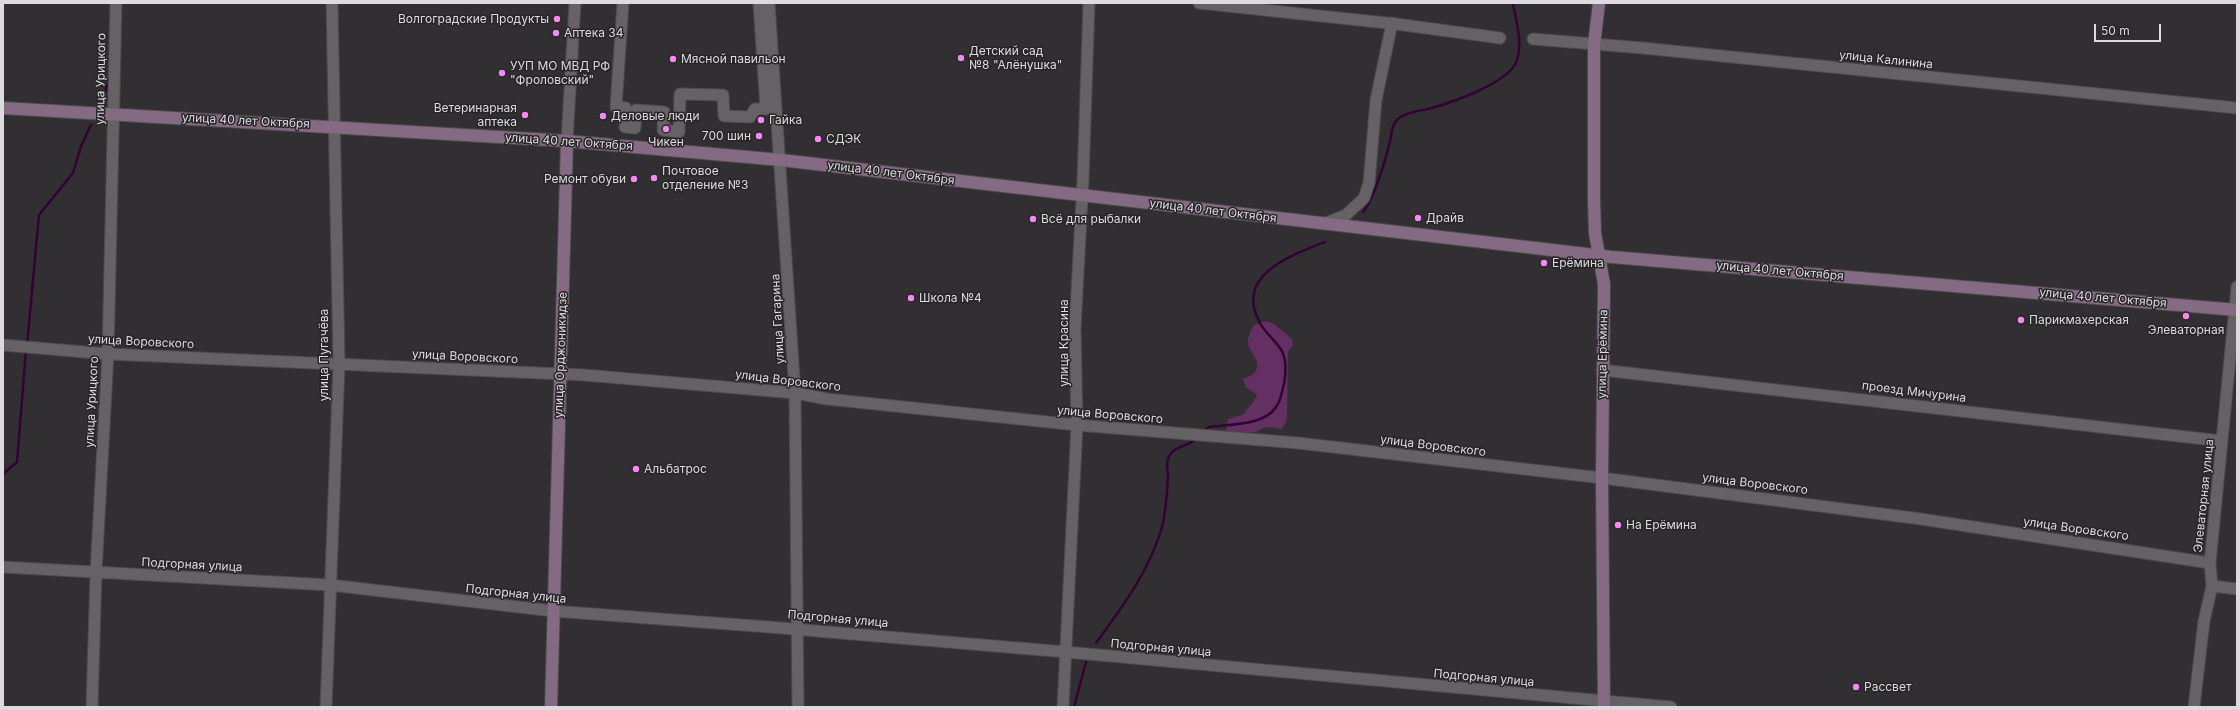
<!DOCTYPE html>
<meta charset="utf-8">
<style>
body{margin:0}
#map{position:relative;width:2240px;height:710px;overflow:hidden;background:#322f32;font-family:Inter,sans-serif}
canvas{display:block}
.frame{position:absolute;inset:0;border:4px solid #dddbdd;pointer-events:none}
.scale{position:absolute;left:2094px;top:24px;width:67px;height:18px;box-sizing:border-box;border:2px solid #dddbdd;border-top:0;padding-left:5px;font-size:12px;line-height:14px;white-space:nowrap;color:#dddbdd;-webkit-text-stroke:3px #282528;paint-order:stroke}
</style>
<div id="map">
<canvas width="2240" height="710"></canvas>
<div class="frame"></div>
<div class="scale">50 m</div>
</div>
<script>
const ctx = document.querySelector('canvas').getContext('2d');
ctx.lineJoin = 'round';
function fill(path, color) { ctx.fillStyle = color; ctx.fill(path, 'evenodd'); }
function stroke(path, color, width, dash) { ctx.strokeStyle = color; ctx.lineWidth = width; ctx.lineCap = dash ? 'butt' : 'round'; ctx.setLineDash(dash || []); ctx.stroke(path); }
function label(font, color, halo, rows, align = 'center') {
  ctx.font = font + ' Inter,sans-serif'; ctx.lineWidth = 3; ctx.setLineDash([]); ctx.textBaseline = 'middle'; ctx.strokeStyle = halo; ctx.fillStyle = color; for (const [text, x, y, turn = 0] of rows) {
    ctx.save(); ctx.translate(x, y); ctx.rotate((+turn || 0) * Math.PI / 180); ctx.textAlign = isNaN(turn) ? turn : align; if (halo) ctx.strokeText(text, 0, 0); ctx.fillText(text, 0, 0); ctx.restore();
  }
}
fill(new Path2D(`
 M1266,321L1274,324L1292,339L1293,345L1288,351L1287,420L1282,429L1266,427L1256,432L1243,433L1226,432L1228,419L1243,415C1247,408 1255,402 1257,395L1246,387L1243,379C1247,377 1252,376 1254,373C1264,363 1250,353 1248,344C1247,338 1251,331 1253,326Z`), '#642f63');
stroke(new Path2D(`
 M104,95L109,81
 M1363,212C1373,201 1387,156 1390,141C1392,134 1391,127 1396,121C1403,112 1420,111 1432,108C1453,102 1511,82 1517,60C1523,42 1516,21 1513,3
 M27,345L39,215L73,173L81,146L91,125
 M1204,431L1209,427C1229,424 1264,426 1276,407C1281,401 1282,391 1284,384C1286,373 1287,361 1282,351C1276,341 1265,333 1260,323C1233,275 1292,255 1325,242
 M3,474L17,462L26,350
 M1096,643C1123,606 1151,569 1163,523C1166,508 1167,493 1168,478C1168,472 1166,464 1168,459C1172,446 1187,447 1196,439
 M1074,707L1086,662`), '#340134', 2.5);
const street = new Path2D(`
 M623,3L616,107L626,108L625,127L635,128L636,110L664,112L663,130L679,132L680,94L723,95L724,116L750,117L755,109H766L759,3
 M769,3L795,393L798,707
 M1199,3L1396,24L1500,38
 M1533,39L1643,48L2237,108
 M567,141L575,3
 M1323,224L1346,215L1364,198L1369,183L1376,100L1392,23
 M3,345L108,354L584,375L795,393L827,399L1077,425L1298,443L1602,478L1921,519L2210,563
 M1602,370L2222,441
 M3,567L330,585L553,611L769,627L1066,652L1671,707
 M2212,586L2237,589
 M92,707L96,572L108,354L116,3
 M326,707L339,364L332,3
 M1063,707L1077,425L1075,328L1083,180L1089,3
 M2194,707L2204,621L2212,586L2210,563L2237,287`);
const secondary = new Path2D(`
 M1599,3L1594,45V201L1595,233L1604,284L1602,478L1604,707
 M3,108L567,141L781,160L1612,257L2237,310
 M551,707L567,141`);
stroke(street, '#4d4a4d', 13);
stroke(secondary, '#4d4a4d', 14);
stroke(street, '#656164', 11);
stroke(secondary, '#856a84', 12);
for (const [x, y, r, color] of [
 [557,19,4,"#f38af1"],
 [556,33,4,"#f38af1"],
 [961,58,4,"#f38af1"],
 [673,59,4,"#f38af1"],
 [502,73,4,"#f38af1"],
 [525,115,4,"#f38af1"],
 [603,116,4,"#f38af1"],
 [761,120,4,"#f38af1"],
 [666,129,4,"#f38af1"],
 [759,136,4,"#f38af1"],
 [818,139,4,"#f38af1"],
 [654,178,4,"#f38af1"],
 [634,179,4,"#f38af1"],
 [1418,218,4,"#f38af1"],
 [1033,219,4,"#f38af1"],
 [1544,263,4,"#f38af1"],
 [911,298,4,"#f38af1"],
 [2186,316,4,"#f38af1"],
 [2021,320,4,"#f38af1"],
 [636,469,4,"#f38af1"],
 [1618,525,4,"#f38af1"],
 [1856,687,4,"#f38af1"]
]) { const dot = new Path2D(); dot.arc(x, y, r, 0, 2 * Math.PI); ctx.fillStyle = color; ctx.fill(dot); stroke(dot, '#282528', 1.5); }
label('12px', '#dddbdd', '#282528', [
 ["Волгоградские Продукты",549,19,"right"],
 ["Аптека 34",564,33],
 ["Детский сад",969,51],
 ["№8 \"Алёнушка\"",969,65],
 ["Мясной павильон",681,59],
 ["УУП МО МВД РФ",510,66],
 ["\"Фроловский\"",510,80],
 ["Ветеринарная",517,108,"right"],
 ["аптека",517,122,"right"],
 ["Деловые люди",611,116],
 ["Гайка",769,120],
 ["700 шин",751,136,"right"],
 ["СДЭК",826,139],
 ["Чикен",666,142,"center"],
 ["Почтовое",662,171],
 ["отделение №3",662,185],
 ["Ремонт обуви",626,179,"right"],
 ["Драйв",1426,218],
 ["Всё для рыбалки",1041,219],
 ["Ерёмина",1552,263],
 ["Школа №4",919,298],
 ["Парикмахерская",2029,320],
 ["Элеваторная",2186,330,"center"],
 ["Альбатрос",644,469],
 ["На Ерёмина",1626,525],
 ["Рассвет",1864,687]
], 'left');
label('12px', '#dddbdd', '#282528', [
 ["улица Калинина",1886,60,6],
 ["улица Урицкого",101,79,-89],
 ["улица 40 лет Октября",246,121,3],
 ["улица 40 лет Октября",569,142,4],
 ["улица 40 лет Октября",891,173,7],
 ["улица 40 лет Октября",1213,211,7],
 ["улица 40 лет Октября",1780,271,5],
 ["улица 40 лет Октября",2103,298,5],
 ["улица Гагарина",778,319,-93],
 ["улица Воровского",141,342,3],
 ["улица Красина",1064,343,-90],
 ["улица Ерёмина",1603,354,-89],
 ["улица Пугачёва",324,355,-90],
 ["улица Орджоникидзе",561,355,-88],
 ["улица Воровского",465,357,3],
 ["улица Воровского",788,381,7],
 ["проезд Мичурина",1914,392,7],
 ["улица Урицкого",92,402,-87],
 ["улица Воровского",1110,415,5],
 ["улица Воровского",1433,446,7],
 ["улица Воровского",1755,484,7],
 ["Элеваторная улица",2204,496,-84],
 ["улица Воровского",2076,529,8],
 ["Подгорная улица",192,565,3],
 ["Подгорная улица",516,594,6],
 ["Подгорная улица",838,619,5],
 ["Подгорная улица",1161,648,5],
 ["Подгорная улица",1484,678,5]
]);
</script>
